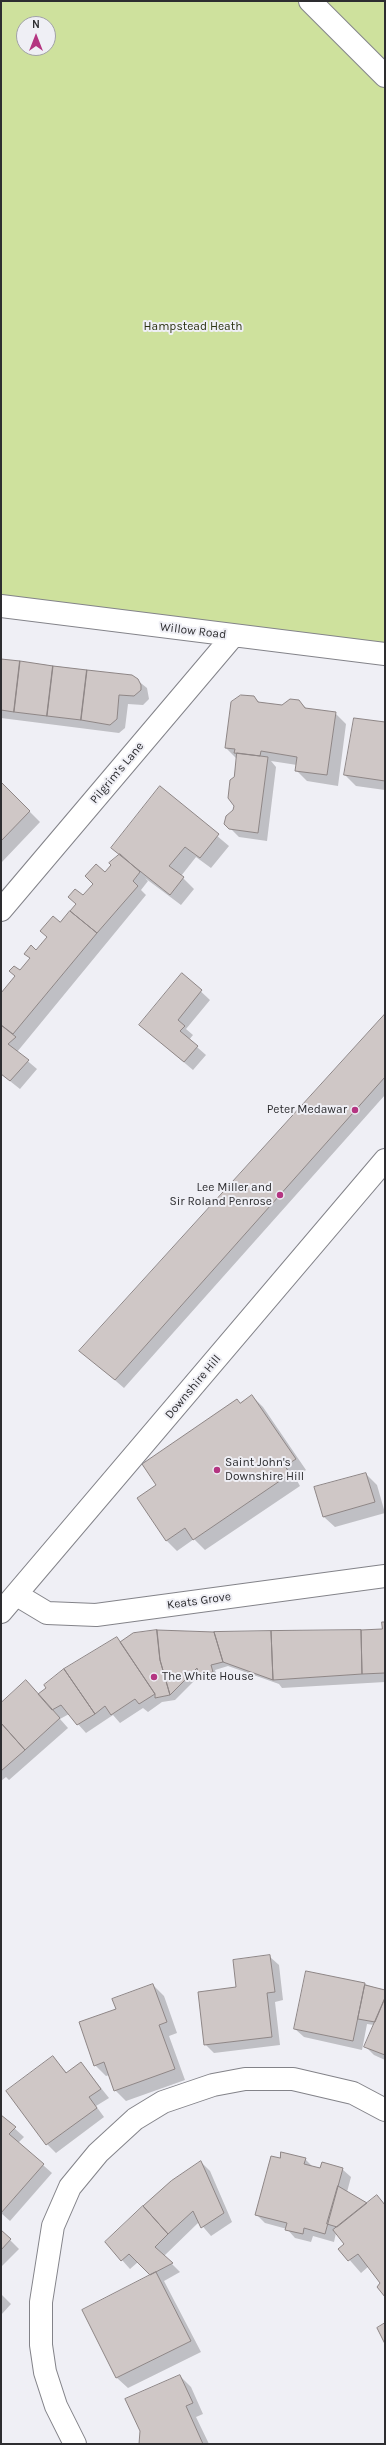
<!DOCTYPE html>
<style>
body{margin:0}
#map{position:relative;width:386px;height:2445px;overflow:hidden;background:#efeff5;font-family:Karla,sans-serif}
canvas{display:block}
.frame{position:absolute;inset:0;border:2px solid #2d2d30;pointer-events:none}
.north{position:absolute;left:16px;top:16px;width:40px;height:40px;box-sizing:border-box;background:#efeff5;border:1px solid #a1a1a6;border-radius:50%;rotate:0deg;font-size:11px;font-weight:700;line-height:16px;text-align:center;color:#2d2d30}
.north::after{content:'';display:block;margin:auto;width:14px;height:18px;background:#b43581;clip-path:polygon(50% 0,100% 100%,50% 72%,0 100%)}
</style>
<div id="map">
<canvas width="386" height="2445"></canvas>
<div class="frame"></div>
<div class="north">N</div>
</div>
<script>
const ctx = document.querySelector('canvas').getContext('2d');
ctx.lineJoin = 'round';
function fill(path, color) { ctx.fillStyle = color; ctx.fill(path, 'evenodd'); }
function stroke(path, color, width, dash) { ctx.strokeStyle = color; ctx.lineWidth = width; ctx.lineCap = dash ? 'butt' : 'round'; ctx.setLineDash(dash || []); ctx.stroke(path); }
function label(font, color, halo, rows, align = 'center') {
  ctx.font = font + ' Karla,sans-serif'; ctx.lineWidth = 4; ctx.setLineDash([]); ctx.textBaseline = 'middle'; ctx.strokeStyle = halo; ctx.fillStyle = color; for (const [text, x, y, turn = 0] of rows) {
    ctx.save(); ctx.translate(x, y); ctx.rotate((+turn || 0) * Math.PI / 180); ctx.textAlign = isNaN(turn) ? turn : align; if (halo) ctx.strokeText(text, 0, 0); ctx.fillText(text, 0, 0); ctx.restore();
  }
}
fill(new Path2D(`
 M1,1H385V654L1,606ZM24,24H48V48H24Z`), '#cee19d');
fill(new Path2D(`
 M1,659L132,676L147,688L149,699L143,705L128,704L125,728L119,733L1,718Z
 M254,697L260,703L282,706L299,701L307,709L335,713L346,724L338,786L307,781L296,770L297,765L271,761L276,767L267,841L239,837L230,828L235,805L237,759L226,748Z
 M385,723V790L356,786L345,775Z
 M1,783L40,822L1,863Z
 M160,788L229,846L211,868L196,857L181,876L194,889L181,905L145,878L148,881L141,890L146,895L17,1052L37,1069L20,1089L1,1074V994L31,959L26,954L36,951L120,855L112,848Z
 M182,974L210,1000L186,1029L193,1035L189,1040L206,1055L193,1070L140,1025Z
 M385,1016V1095L124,1388L81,1351Z
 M252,1396L263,1407L306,1470L295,1477L300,1486L205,1550L194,1539L177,1551L166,1540L158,1485L241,1404Z
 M366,1474L377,1485L385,1513L335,1527L324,1517Z
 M385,1623V1682L282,1688L279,1684L228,1666L215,1670L217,1676L205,1679L200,1675L175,1700L162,1702L148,1712L143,1708L120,1723L113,1715L86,1733L69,1714L60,1719L68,1728L9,1780L6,1777L1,1781V1704L39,1695L121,1643L214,1633L384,1630Z
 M270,1957L279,1965L283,2000L275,2002L280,2045L214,2053L205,2044L237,1988Z
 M307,1972L365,1984L385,1991V2060L374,2055L365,2046L374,2025L367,2024L362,2050L304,2037L295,2029Z
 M153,1985L164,1996L177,2033L169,2036L185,2080L126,2101L115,2090L109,2075L106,2076L95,2065L117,2010Z
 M53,2057L67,2073L81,2063L109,2098L96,2106L104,2117L56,2153L47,2144Z
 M1,2116L24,2137L18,2143L52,2173L10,2221L1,2213Z
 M281,2159H305L314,2168L321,2170L342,2169L351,2177L347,2192L367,2204L377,2197L385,2205V2295L382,2283L369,2266L361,2273L340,2249L345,2244L336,2233L334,2242L313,2236L311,2242L295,2238L287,2229L265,2223L256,2214Z
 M201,2162L210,2171L232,2222L211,2236L199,2222L164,2256L180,2272L164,2281L201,2352L128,2388L117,2378L152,2276L138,2262L130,2269L122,2260Z
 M1,2231L19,2249L1,2267Z
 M1,2294L11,2304L1,2315Z
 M180,2376L191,2387L203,2414L196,2417L209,2444H140L141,2431Z`), '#0003');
const building = new Path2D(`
 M1,659L20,661L14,712L1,710Z
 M20,661L53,666L47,716L14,712Z
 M53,666L87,670L81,720L47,716Z
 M87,670L132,675L138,679L141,685V690L134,696L119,695L117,719L110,725L81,720Z
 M241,695L254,696L258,702L282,705L290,699L299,700L305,708L336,712L327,775L295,771L297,757L261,751L260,756L234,753L235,749L225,748L231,702Z
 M354,718L385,722V781L344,775Z
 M237,753L268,757L258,833L229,829L224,824L226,816L233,810L234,806L228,798L230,780L234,777Z
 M1,782L30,811L1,841Z
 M160,786L219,834L200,858L185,847L169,866L184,877L170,895L111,848Z
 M120,854L140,872L133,881L138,886L97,933L70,911L76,904L68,897L75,889L83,895L93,884L85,876L96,864L105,872L111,865L109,863Z
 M70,911L97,933L13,1034L1,1025V993L15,976L9,971L14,966L20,970L30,958L24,954L31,945L36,950L47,937L40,931L53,916L60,922Z
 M182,973L202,990L178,1020L185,1026L180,1031L198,1046L184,1062L139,1025Z
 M385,1014V1077L115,1380L79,1351Z
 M1,1025L16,1037L8,1044L29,1060L10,1081L1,1074Z
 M252,1395L296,1459L285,1466L290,1474L193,1540L185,1528L166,1541L137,1498L156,1485L142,1464L237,1399L240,1403Z
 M366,1473L375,1502L323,1517L314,1487Z
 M382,1622H385V1673L362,1674L361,1630L382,1629Z
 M157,1630L214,1632L223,1662L211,1665L213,1672L199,1675L197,1668L170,1695L160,1660Z
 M157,1630L160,1660L170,1695L155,1698V1694L120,1642L133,1633Z
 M361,1630L362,1674L273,1680L271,1631Z
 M271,1631L273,1680L223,1662L214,1632Z
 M117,1637L155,1694L139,1704L135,1699L111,1715L105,1706L95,1714L64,1669Z
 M64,1669L95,1714L77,1725L61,1705L52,1710L38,1694L46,1688L44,1685Z
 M26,1680L60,1718L25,1750L1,1723V1703Z
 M1,1723L25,1750L1,1771Z
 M270,1955L275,1992L267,1993L272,2037L204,2045L198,1992L236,1987L233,1960Z
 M306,1971L365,1983L353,2041L294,2029Z
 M153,1984L167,2022L159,2025L175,2069L114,2091L104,2062L94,2066L79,2022L116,2009L112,1999Z
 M365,1985L385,1990V1998L375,2022L358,2019Z
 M385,1998V2055L364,2047Z
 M53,2056L66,2073L81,2062L101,2089L89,2097L97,2108L46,2145L6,2091Z
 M1,2115L16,2127L9,2134L44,2164L1,2213Z
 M281,2152L306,2158L304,2164L320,2168L322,2162L343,2168L325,2234L304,2228L303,2234L285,2230L287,2223L255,2215L271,2156L280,2158Z
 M201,2161L224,2213L201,2228L193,2211L168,2234L143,2206L171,2181Z
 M338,2186L367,2203L337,2227L327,2224Z
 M377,2195L385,2205V2297L377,2287L380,2283L358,2254L348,2261L338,2249L344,2244L333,2230Z
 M143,2206L168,2234L155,2247L173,2263L150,2275L129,2254L121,2261L105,2242Z
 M1,2230L11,2239L1,2250Z
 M156,2272L191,2341L116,2378L82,2310Z
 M385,2323V2344L377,2328Z
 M180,2375L193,2403L186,2406L203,2444H139L140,2431L125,2399Z`);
fill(building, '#cfc7c6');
stroke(building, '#8e8686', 1);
const minor = new Path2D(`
 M1,606L385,654
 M1,910L233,636
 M17,1595L47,1613L96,1615L385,1576
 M1,1612L385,1160
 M75,2444L56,2406L45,2372L41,2345V2302L53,2226L70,2187L98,2153L135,2119L163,2102L213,2085L245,2079H293L353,2093L385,2110`);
const tertiary = new Path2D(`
 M310,1L385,76`);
stroke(minor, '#838389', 24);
stroke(tertiary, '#838389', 24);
stroke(minor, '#fff', 22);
stroke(tertiary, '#fff', 22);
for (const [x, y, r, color] of [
 [355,1110,4,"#b43581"],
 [280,1195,4,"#b43581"],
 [217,1470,4,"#b43581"],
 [154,1677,4,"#b43581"]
]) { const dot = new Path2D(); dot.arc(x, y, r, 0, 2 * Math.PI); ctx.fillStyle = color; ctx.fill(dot); stroke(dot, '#efeff5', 1.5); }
label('12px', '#2a3211', '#efeff5', [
 ["Hampstead Heath",193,327]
]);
label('12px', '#2d2d30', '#efeff5', [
 ["Willow Road",193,631,7],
 ["Pilgrim's Lane",117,773,-50],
 ["Downshire Hill",193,1387,-50],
 ["Keats Grove",199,1601,-8]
]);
label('12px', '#2d2d30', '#efeff5', [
 ["Peter Medawar",347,1110],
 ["Lee Miller and",272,1188],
 ["Sir Roland Penrose",272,1202],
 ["Saint John's",225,1463,"left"],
 ["Downshire Hill",225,1477,"left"],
 ["The White House",162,1677,"left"]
], 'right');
</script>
